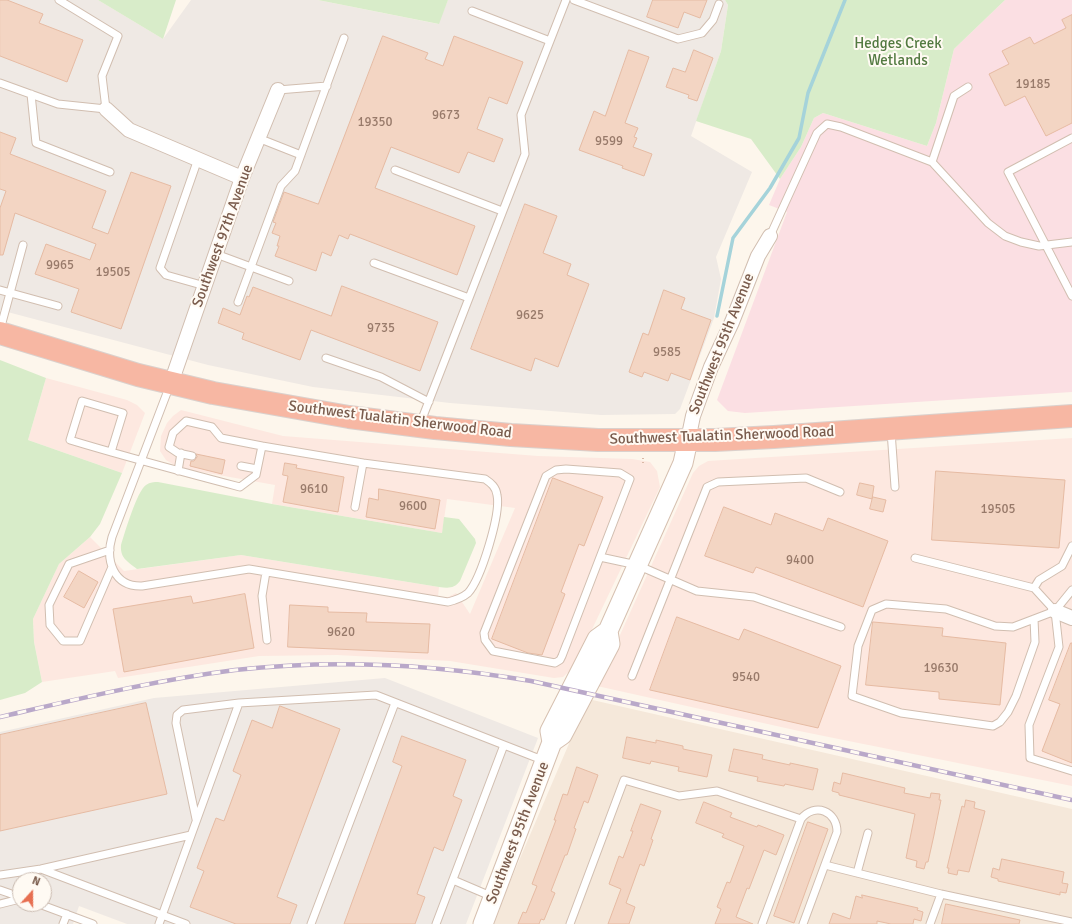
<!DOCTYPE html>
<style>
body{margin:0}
#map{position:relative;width:1072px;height:924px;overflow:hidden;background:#fdf6ec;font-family:Signika,sans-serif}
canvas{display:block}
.north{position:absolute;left:12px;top:872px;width:40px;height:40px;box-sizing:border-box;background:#fffaf3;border:1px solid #cabbb1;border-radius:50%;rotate:21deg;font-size:11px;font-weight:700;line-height:16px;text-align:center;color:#7a5c4d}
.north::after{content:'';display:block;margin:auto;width:14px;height:18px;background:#e76f51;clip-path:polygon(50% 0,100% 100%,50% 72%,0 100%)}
</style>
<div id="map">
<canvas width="1072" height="924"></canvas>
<div class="north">N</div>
</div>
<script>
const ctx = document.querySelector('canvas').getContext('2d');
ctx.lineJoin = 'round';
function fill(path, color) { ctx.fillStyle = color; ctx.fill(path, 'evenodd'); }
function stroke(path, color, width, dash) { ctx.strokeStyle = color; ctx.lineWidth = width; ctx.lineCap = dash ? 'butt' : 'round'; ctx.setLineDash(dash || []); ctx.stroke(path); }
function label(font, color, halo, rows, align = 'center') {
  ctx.font = font + ' Signika,sans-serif'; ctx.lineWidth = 4; ctx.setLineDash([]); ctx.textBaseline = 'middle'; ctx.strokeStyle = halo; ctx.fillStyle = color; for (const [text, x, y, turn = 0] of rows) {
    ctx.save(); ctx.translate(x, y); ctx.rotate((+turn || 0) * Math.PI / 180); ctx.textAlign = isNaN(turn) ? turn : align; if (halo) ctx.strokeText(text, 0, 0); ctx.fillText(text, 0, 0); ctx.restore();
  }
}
fill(new Path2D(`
 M588,699L1072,809V924H492Z`), '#f5e8da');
fill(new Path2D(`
 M46,378L127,400L137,405L145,413L122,473L28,440Z
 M181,410L283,436L538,456L632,459L650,462L657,471L660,487L574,667L563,677L554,678L450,661L337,655L259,656L118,678L115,671L42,682L34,642L33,619L59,564L90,537L124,571L241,555L439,587L438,597H448L456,593L470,614L515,508L447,499L442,533L272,504L275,485L179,468L166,460L160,451L161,436L167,423L173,416Z
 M1072,438V786L799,731L597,686L693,473L699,466L708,461Z`), '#fde8e0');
fill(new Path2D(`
 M0,0H98L163,39L191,0H318L438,24L448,0H725L728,5L721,51L691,136L752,172L716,257L721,279L714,318L680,409L675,414L601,415L450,403L313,387L208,365L0,310Z
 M385,678L538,738L466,924H127L79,906L73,924H0V732L154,698ZM20,880H44V904H20Z`), '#efe9e4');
fill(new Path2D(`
 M1005,0H1072V392L745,413L728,411L717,400L787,212L769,205L780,179L801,147L814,118L823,113L927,146L936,123L954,49Z`), '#fbdfe3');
fill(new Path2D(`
 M98,0H176L163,39Z
 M318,0H448L439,24Z
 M725,0H1005L954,49L936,123L927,146L823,113L814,118L801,147L780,179L751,139L696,121L721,51L728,5Z
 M0,360L46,378L28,440L122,473L100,524L90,537L59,564L33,619L34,642L42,682L25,693L0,700Z
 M158,482L272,504L442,533L444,517L459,519L475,539L476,543L460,581C454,589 448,588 439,587L241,555L137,569C127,561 120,558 121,545C125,532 137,491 146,485C150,482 154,482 158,482Z`), '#d8ecc9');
stroke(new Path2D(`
 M717,316L733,238L770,188L799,138L808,93L845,0`), '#a5d3da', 3.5);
const building = new Path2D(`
 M0,0H7L43,14L39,23L83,40L67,82L0,56Z
 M653,0H707L700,18L684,12L678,28L647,17Z
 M1072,15V123L1046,136L1025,96L1005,106L989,74L1009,64L1002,51L1030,37L1034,44L1066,28L1062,20Z
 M383,36L428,53L425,59L443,66L454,36L523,62L507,104L489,97L477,129L503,139L494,162L468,152L459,173L391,147L375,188L475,226L457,275L350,234L348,239L339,235L331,256L322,252L316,271L275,256L279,246H277L280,236L272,233L276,223L273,222L284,192L318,204Z
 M629,50L649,57L625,123L638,128L634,137L637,138L633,147L652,154L644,176L622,168L623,166L579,150L594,111L605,116Z
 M694,50L713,58L697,101L688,98L689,95L666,87L673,68L685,72Z
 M0,132L16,138L10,154L106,191L92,228L108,234L131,172L171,186L121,329L71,312L79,289L35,274L46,244L90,260L96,244L15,213L3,255H0V208L6,191L0,189Z
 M525,204L557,216L543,253L571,264L567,275L589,284L558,367L535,358L531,371L471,349Z
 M342,286L438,322L420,371L311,330L300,360L242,339L244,333L218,323L223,308L240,315L247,296L249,297L253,287L331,316Z
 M664,290L685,298L681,309L711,320L690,380L671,373L668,381L644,372L642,377L629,372L643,333L648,335Z
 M196,454L225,460L222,474L190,466L191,461H194L197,457Z
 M285,463L297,465L296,468L344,477L338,512L283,502L288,476L283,475Z
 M936,471L1065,480L1059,548L932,540Z
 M553,478L603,497L584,546L579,544L561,592L565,594L542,655L528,653L492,639Z
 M860,483L874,486L872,499L857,495Z
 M379,489L440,500L435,529L366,517L369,498L378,500Z
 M873,497L886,500L883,512L870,509Z
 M724,507L771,525L775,513L823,531L828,518L888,541L863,607L756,567L753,573L705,556Z
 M79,571L98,582L84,608L64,597Z
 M245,594L254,648L124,672L113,609L191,596L193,603Z
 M290,605L328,607V612L367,613L366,622L430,624L428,653L288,647Z
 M677,617L739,640L744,629L841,666L818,728L650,690Z
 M873,622L943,628L942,636L1006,643L1000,705L939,699V692L866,685Z
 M1071,643H1072V763L1042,751L1060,704L1049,700Z
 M146,703L167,794L0,831V735Z
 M280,706L340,729L277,897L297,905L290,924H236L190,907L204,871L197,868L216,818L224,821L241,775L233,771L252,720L272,728Z
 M402,736L466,760L453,796L462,800L443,851L434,847L417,894L425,897L415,924H344L402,766L393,762Z
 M627,737L656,743V740L683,746V749L712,755L707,777L678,771L679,767L651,761L650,764L623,758Z
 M734,749L763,755L762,759L790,765V763L818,769L813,790L785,784L784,786L757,781L758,777L729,771Z
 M577,767L598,775L588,803L584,801L574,828L576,829L567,855H565L551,891L555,893L544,920L541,919L539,924H518L523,912L526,913L537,886L532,884L556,820H554L563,794L567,795Z
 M843,773L905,788L904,793L930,798L931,793L940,794L939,800H941L934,835L928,862H926L924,869L916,867L917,861L906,858L915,814L839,795V793L832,791L834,782L840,784Z
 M966,800L975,802L974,808L985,811L969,872L958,870L957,875L948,873L949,868H947L962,806L964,807Z
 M704,802L732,813L730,817L757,827L758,825L784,835L776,855L764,850L749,889L747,888L736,917L753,924H715L721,909L717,907L727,882L730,883L744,846L722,837L724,834L696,823Z
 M641,804L661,811L651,839L653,840L644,866L640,864L626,903L635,907L629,924H608L621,889L609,884L619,856L623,858L633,831H631Z
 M808,822L828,829L794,923L774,916Z
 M1002,859L1064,872L1062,883L1068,884L1066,893L1060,892V895L998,881V879L991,877L993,868L999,870Z
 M862,895L918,908L917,910L923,912L921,921L914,919L913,924H891L877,921V924H829L833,913L850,919L856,896L862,898Z
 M946,904L1020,920L1019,924H942Z`);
fill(building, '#f3d5c3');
stroke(building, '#e6bba3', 1);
const lane = new Path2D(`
 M574,0L678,39L702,33L713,20L719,4
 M472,11L550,41
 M0,83L58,104L106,109L102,76L118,36L59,0
 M278,90L327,86
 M31,94L36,143L110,172
 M258,138L301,155
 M1072,138L1008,172L1072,296
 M198,159L160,268L166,275L205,286
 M932,162L954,96L968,87
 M395,170L502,211
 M770,236L817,133L827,124L841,127L932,162L988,223L1005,236L1021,242L1039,246L1072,242
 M216,254L289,281
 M374,263L469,298
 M0,290L58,306
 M238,302L281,186L295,171L344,38
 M0,330L23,245
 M326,358L381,377L429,402
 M420,424L525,154L521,115L566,0
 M891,431L895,487
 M111,452L123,413L82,401L70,440C126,457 183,472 240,487L256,475L262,446L363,463L485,479C491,483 496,487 497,495C501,514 481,579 468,593C462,598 456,600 448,602L249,569L142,586C114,587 105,561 112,537L170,385
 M192,456L178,453L169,447L173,433L186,421L212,427L221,438L262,446
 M241,466L257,469
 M566,469L620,473L630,479L562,656L560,660L555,663L493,651L485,640L484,633L546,476L556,470Z
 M178,471L181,453
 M355,507L363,463
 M1072,546L1062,566L1039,580L1034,588L1055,611L1059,647L1029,725L1030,758L1072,771
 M110,550L69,564L49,605L50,625L63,641H80L112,567
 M600,557L637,565L697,591L754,597L841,627
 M915,558L1034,588
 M266,572L262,596L267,640
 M1034,619L1035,642L1016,696L1008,712L1000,722L993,726L901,713L852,696L858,646L872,610L886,604L946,609L995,626L1013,627L1055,611L1072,590
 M632,676L707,487L718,482L806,478L840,492
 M196,819L176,723L177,715L183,710L239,703
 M825,865L941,894L1072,922
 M41,869L186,924
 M857,873L868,833
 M0,875L41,869L191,835
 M453,880L493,897
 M0,890L20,897
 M0,904L20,899
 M39,904L93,924
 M63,924L67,914
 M159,924L239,703L376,695L545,761
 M311,924L395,703
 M436,924L504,745
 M570,924L624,780L679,796L717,791L801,819
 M762,924L801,819C815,802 837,811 837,832L803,924
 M930,924L941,894`);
const street = new Path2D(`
 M106,109L129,130L242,178
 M171,383L242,178L278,90
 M688,440L693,416L711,367L732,322L758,256L770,236
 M1055,611L1072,618`);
const secondary = new Path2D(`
 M552,742L562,735L610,644L608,631
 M483,924L552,742L550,731L597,639L608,631L683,463L688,440`);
const highway = new Path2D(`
 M0,333L138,375L213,393L349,417L435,428L511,435L598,440H715L774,437L1072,416`);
stroke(lane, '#d1beb0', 9);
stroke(street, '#d1beb0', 16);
stroke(secondary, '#d6c0b0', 21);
stroke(highway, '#dad1cd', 24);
stroke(new Path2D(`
 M643,463V456`), '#d9b8a5', 2, [1, 3]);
stroke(lane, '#fff', 7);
stroke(street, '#fff', 14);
stroke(secondary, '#fff', 19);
stroke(highway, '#f7b7a3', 22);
const rail = new Path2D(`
 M0,717C78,699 156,680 235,670C334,659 433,664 531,681L1072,800`);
stroke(rail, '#b9a8c9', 4.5);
stroke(rail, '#fffaf3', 3, [9]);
label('13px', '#987a6a', null, [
 ["19185",1033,85],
 ["9673",446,116],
 ["19350",375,123],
 ["9599",609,142],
 ["9965",60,266],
 ["19505",113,273],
 ["9625",530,316],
 ["9735",381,329],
 ["9585",667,353],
 ["9610",314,490],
 ["9600",413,507],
 ["19505",998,510],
 ["9400",800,561],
 ["9620",341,633],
 ["19630",941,669],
 ["9540",746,678]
]);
label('15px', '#537a41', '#fffaf3', [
 ["Hedges Creek",898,44],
 ["Wetlands",898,61]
]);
label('15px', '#7a5c4d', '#fffaf3', [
 ["Southwest 97th Avenue",223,236,-70],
 ["Southwest 95th Avenue",722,344,-68],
 ["Southwest Tualatin Sherwood Road",400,420,7],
 ["Southwest Tualatin Sherwood Road",722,436,-2],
 ["Southwest 95th Avenue",518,833,-69]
]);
</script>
